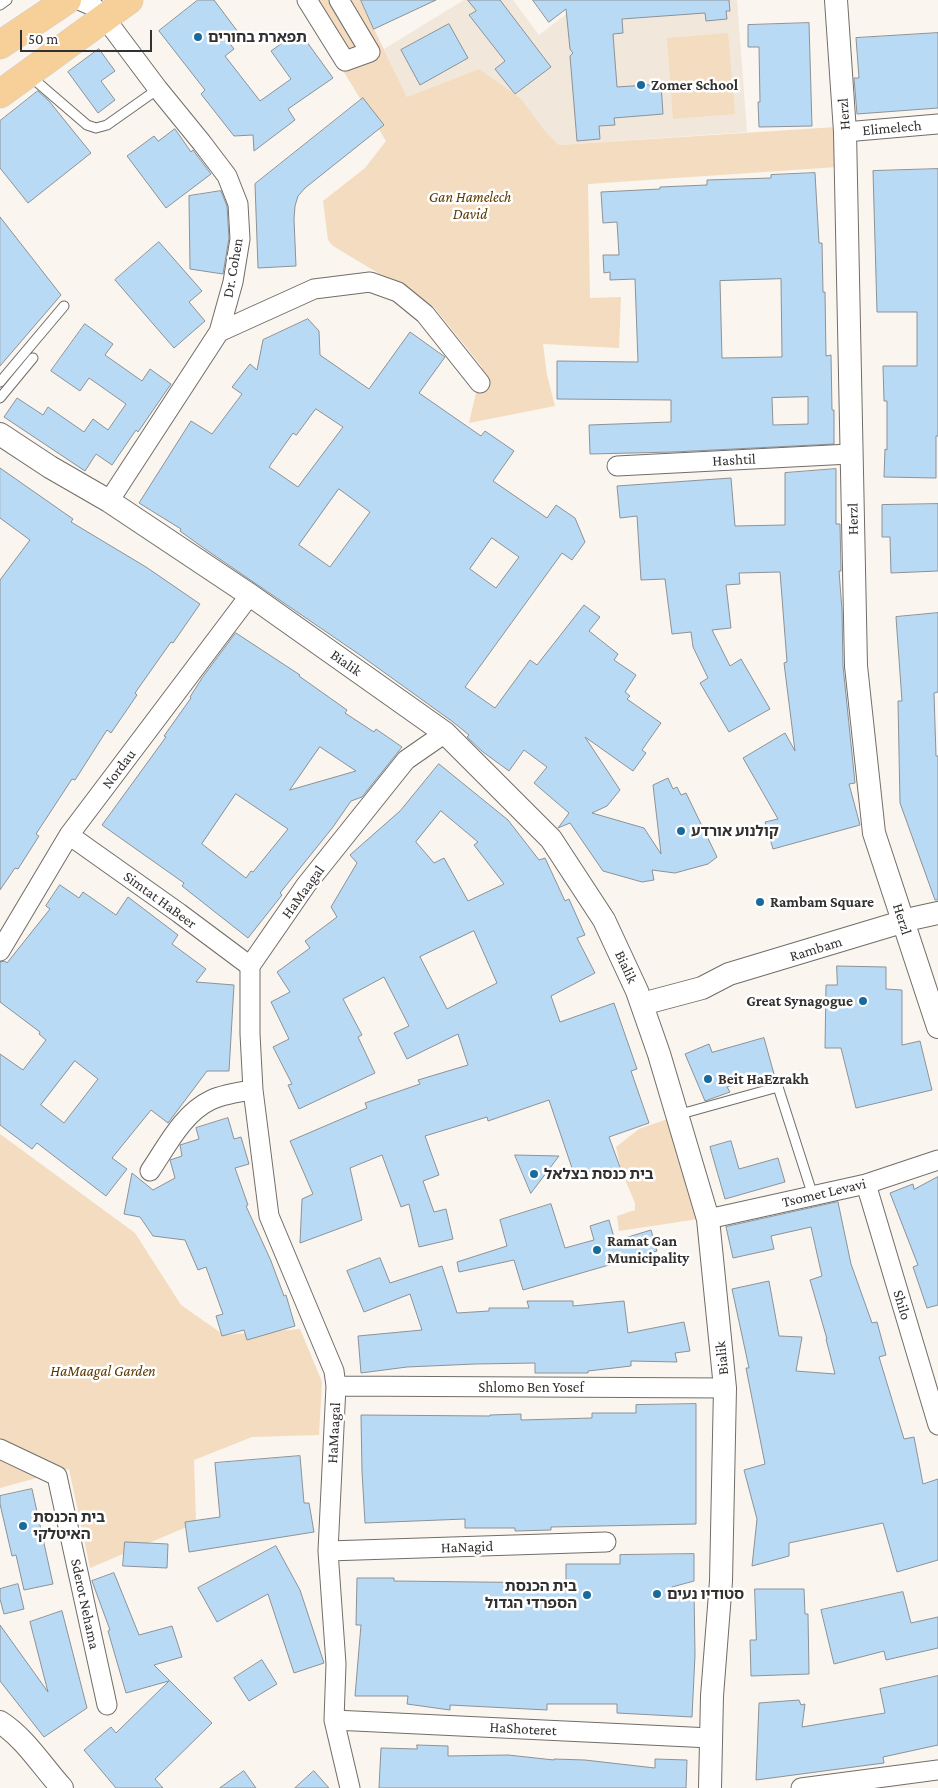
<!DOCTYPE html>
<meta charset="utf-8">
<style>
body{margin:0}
#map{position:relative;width:938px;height:1788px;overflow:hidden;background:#faf5ef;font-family:"Crimson Pro",serif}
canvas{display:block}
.scale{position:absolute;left:20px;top:30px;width:132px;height:22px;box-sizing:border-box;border:2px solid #33312f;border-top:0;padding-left:6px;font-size:15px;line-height:18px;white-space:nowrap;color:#33312f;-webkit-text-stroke:4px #fff;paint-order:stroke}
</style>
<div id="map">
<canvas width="938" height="1788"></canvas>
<div class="scale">50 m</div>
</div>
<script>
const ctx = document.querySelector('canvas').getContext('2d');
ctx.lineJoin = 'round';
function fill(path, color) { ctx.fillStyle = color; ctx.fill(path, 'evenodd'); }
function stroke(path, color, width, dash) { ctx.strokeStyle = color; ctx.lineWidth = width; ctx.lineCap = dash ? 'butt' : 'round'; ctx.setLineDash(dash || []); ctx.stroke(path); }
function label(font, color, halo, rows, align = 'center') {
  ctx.font = font + ' "Crimson Pro","Noto Sans Hebrew",serif'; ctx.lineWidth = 5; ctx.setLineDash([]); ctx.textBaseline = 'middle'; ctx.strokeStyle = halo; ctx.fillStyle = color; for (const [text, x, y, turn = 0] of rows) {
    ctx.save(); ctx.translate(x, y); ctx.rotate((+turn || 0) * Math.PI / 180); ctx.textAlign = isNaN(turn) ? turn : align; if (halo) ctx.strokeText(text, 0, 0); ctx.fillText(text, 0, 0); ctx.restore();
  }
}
fill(new Path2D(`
 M464,0H513L539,35L585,0H737L747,132L559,145L479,69L407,97L384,49Z`), '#f1e7db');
fill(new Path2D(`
 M300,0H360L407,97L479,69L521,99L544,130L559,145L836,127L837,167L588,184L590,298L621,297L619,348L543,344L547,375L555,406L469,423L482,367L433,306L333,246L328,240L323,201L365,168L386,141Z
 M728,33L735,114L673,119L667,38Z
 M676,1116L705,1218L619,1231L617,1216L635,1210V1203L621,1170L616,1147L639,1129Z
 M0,1134L135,1233L181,1305L224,1335L300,1329L322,1382L319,1435L252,1437L194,1460L196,1523L90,1568L69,1469L0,1488Z`), '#f3dcbf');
const building = new Path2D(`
 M198,0H214L238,32L228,41L234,49L225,56L260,101L291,79L271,51L299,31L333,78L288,109L295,120L254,151L253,135L234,136L201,94L205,90L159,31Z
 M361,0H436L374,29Z
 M468,0H500L551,67L515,94L495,69L505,61L469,15L476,11Z
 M533,0H729L730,11H726L727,19L706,21L705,13L622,19L623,33L613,34L617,87L661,84L663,114L614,118L615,125L599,126L600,139L577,141L570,56L573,53L570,49L566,9L549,22Z
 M809,23L812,126L759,127L758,102H760L759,47H748V25Z
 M449,24L468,58L420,85L401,50Z
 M938,33V108L857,114L854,78H859L856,38Z
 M99,49L115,71L101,81L115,100L98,113L68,72Z
 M38,91L49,101L91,153L28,203L0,168V121Z
 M363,98L384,125L305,188L298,196L295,206L294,219L296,266L258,268L255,184Z
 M175,129L191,152L193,150L211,174L166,208L127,156L154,136L158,141Z
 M938,169V436H936V478L884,477L885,449L887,450V401H884L883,366H917V312H877L873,171Z
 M815,173L819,243H822L823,292H825L826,356L831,355L832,410H834V444L673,452L590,454L589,425L671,422V400L557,399V361L638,362L635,279L610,280V272L604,273L603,255H619L617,222L603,223L601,192L660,189V187L707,185V180L771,178V175ZM781,279L782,357L722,358L720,281ZM808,397V424L773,425L772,398Z
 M221,191L227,206L229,238L223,274L190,269L189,196Z
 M0,217L61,295L0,366Z
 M159,242L202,291L189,302L205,321L174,348L115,280Z
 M308,319L319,331L320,355L369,389L410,332L445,357L419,393L481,436L485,431L514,451L493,481L547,518L556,505L575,518L585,542L572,560L562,553L465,687L495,708L530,660L537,665L584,605L600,617L589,631L618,654L614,660L636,675L625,692L630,696L627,699L661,723L642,750L646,753L633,771L585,737L620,790L607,806L592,813L644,828L661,854L653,785L668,778L673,789L677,787L681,795L686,793L717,857L708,864L675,873L652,870L654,880L642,882L603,871L570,823L558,828L569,813L534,783L547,767L524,750L509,771L483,752L467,737L469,735L453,722L360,655L205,549L180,531L181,529L139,503L191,421L212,434L242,394L232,387L250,364L257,370L263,340ZM316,409L343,427L298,487L269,467L293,433L296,435ZM339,489L370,512L330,567L299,545ZM492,538L519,557L496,588L470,569Z
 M85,324L113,344L105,355L142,381L150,369L171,384L138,432L136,430L112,465L96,454L85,471L4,417L17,398L43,415L48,407L84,432L93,419L108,430L126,404L89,378L80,391L51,371Z
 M0,468L73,519L71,522L146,567L200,604L173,643L171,642L135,693L137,695L111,733L107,730L75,780L72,779L36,834L39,836L18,869L15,868L0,890V580L30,540L0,518Z
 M836,469V524H840L841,571H839L842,610L843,666L855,783L849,784L860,825L773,849L765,822L778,819L743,758L785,733L795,751L784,663L787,662L780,572L739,573L740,584L726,585L731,628L712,630L730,666L741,659L770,709L729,732L700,683L708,678L693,647L691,632L672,634L665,579L641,580L637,516L620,518L617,486L731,478L735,526L785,525V473Z
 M938,504V571L891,573L890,537H882V505Z
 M938,613V692L934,693L936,756H938V900H935L900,803L898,701H902L896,617Z
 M236,633L300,675L299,676L347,710L345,713L374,732L376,729L402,747L362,797L351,801L333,827L280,893L282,895L248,938L182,886L184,883L102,825L166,737L164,736L191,698L190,697L202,678ZM320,747L356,771L290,790ZM236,794L288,829L253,872L251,871L246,878L202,844Z
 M439,764L508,820L539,860L545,858L565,901L569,899L585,935L577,938L595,973L551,996L560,1022L614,1003L637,1069L631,1071L649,1123L609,1137L621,1170L582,1172L574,1174L549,1100L488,1121L487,1117L425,1136L439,1175L423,1181L434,1212L446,1209L453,1239L419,1247L409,1204L401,1207L382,1155L350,1168L362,1220L300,1243L302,1199L313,1194L290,1141L367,1108L365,1103L420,1084L418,1080L468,1065L458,1034L407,1059L394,1033L409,1026L384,977L343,999L362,1035L358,1037L375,1073L299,1109L288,1085L292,1084L273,1047L289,1039L271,1002L290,992L277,972L310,948L305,941L337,917L331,907L357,863L350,855L400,811ZM441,811L478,842L474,845L504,884L468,901L444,858L434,863L416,842ZM474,931L497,983L447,1009L420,957Z
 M60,885L79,898L83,892L116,915L128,897L178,935L172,944L206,969L196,982L234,985L229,1071H207L168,1123L151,1110L112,1158L127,1169L106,1196L37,1143L32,1149L0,1125V1054L23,1070L46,1040L39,1034L40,1032L0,1002V962L5,961L7,963L50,909L46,906ZM75,1061L98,1079L64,1123L41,1105Z
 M837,966L886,967V989L902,990V1045L920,1041L932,1090L856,1108L841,1048H825L826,985H837Z
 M764,1038L774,1074L727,1087L730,1092L705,1101L685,1054L709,1044L712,1052Z
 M228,1118L234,1139L241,1137L249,1164L235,1168L248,1205L246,1206L271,1261L284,1296L286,1295L295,1326L247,1340L244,1330L222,1336L216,1316L223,1314L206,1267L198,1270L185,1240L153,1236L140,1217L124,1214L132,1173L153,1190L175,1178L170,1160L182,1156L180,1145L199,1139L196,1128Z
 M731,1141L739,1169L778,1158L785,1182L725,1199L710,1147Z
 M515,1155L559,1156L531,1193Z
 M938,1177V1305L927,1308L913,1267L918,1265L890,1193L913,1184L914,1189Z
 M838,1202L851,1264L872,1323L877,1322L886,1355L879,1357L904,1439L914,1437L923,1484L938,1479V1560L897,1572L883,1523L789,1543V1556L752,1566L757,1519L744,1470L765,1464L746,1368H749L732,1289L769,1281L779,1336L802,1337L796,1371L835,1374L826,1339H827L810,1280L822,1276L811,1227L771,1236L774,1249L733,1258L726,1227Z
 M551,1204L565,1248L594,1240L590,1226L609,1220L615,1241L651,1230L657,1251L523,1290L514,1260L459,1272L457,1262L507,1246L500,1220Z
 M380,1258L390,1283L442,1266L457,1313L489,1311V1308H529L527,1301H573V1306L624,1301L628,1333L684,1322L690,1351L675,1353L677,1362L631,1361V1366L588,1371V1373H535V1363L475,1364L407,1367L361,1373L358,1336L422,1330L410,1294L364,1312L347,1271Z
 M696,1404V1524L551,1527V1530L515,1531V1528H465V1519L365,1523L362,1472L361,1415L490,1416V1415L521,1414V1420L592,1418V1413H636V1405Z
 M300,1456L304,1503H309L314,1532L189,1552L185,1522L220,1517L215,1463Z
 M32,1489L53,1584L24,1590L16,1555L12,1556L0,1504V1496Z
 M125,1542L168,1544L167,1568L123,1566Z
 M276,1546L300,1590L324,1663L294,1673L268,1594L217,1622L198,1588Z
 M694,1554V1581L672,1587L673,1590H694L695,1655L692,1717L617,1713V1704H547V1710L450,1705V1710L407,1704L408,1696H355L361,1625H356L357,1578H394V1581L566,1583V1564H620V1555Z
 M114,1573L139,1635L172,1626L182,1657L154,1665L212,1723L155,1779L163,1788H116L84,1750L111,1727L116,1733L169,1681L126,1693L108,1631L110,1630L92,1581Z
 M18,1584L24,1609L4,1614L0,1599V1589Z
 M755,1589H804L805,1614H808L809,1674L751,1676L750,1640H756Z
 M903,1592L911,1623L938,1617V1648L886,1660L884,1651L834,1664L821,1610Z
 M62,1611L87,1708L44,1737L0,1681V1625L48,1692L30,1622Z
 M262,1660L277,1684L249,1701L234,1678Z
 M938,1676V1745L883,1757L884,1763L756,1780L759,1703L799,1700L801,1705L805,1704L802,1727L885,1713L880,1689Z
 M417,1745L448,1746V1756L508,1755L554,1760V1759L585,1760L655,1768V1759L687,1760L686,1788H379L381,1748L417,1749Z
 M244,1771L256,1788H220Z
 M314,1771L329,1788H295Z`);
fill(building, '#b9daf4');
stroke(building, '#8c9297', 1);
const service = new Path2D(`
 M0,5L7,0
 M30,76L87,125L96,128L107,125L158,89
 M0,382L64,306
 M0,398L33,358
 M677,1115L778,1087L813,1196`);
const minor = new Path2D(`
 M79,0L93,6L104,17L158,89L202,143L227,176L238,204L240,239L233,282L219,332L109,501
 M307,0L345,61L370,52L339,0
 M845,132L938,124
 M219,332L314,289L370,282L398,292L425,314L480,383
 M617,466L850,454
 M69,835L179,913L250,966
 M0,951L69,835L250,595
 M150,1171C167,1146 183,1113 211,1100C224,1094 239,1092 253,1090
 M866,1184L938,1425
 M708,1219L866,1184L938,1160
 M336,1386L725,1388
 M0,1449L57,1476L107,1705
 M328,1551L606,1542
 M334,1720L711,1738
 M350,1788L334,1720L336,1664L328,1551L336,1386L334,1371L269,1216L253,1090L250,1034V966L306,885L406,760L445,733
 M801,1788L938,1770`);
const tertiary = new Path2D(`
 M836,0L845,132L856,666L874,833L938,1027
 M0,434L50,467L109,501L250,595L445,733L551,839L604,920L637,991L659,1054L708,1219L725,1388L721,1581L712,1696L710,1788
 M642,1004L702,988L729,974L915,918L938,913
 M0,1722C25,1738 42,1766 62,1788`);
const primary = new Path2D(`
 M0,45L67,0
 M0,94L129,0`);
stroke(service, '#726d68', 11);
stroke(minor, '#726d68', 21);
stroke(tertiary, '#726d68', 24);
stroke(primary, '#d2d2d1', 29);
stroke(service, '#fff', 9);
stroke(minor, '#fff', 19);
stroke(tertiary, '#fff', 22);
stroke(primary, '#f7cf98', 28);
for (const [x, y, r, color] of [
 [198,37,5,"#186b9c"],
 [641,85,5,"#186b9c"],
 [681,831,5,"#186b9c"],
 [760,902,5,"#186b9c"],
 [863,1001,5,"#186b9c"],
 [708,1079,5,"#186b9c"],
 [534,1174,5,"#186b9c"],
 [597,1250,5,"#186b9c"],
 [23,1526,5,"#186b9c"],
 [657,1594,5,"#186b9c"],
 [587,1595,5,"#186b9c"]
]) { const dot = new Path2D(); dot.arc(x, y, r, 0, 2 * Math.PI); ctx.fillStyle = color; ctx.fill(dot); stroke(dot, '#fff', 2); }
label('bold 15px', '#33312f', '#fff', [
 ["תפארת בחורים",208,37],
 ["Zomer School",651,85],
 ["קולנוע אורדע",691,831],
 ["Rambam Square",770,902],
 ["Great Synagogue",853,1001,"right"],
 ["Beit HaEzrakh",718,1079],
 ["בית כנסת בצלאל",544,1174],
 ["Ramat Gan",607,1241],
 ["Municipality",607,1258],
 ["בית הכנסת",33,1517],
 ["האיטלקי",33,1534],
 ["בית הכנסת",577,1586,"right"],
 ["הספרדי הגדול",577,1603,"right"],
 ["סטודיו נעים",667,1594]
], 'left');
label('15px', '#33312f', '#fff', [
 ["Herzl",844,114,-94],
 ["Elimelech",892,128,-5],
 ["Dr. Cohen",233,268,-80],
 ["Hashtil",734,460,-3],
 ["Herzl",853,519,-91],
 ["Bialik",346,663,35],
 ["Nordau",119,769,-53],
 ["HaMaagal",303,892,-54],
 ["Simtat HaBeer",160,900,36],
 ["Herzl",902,919,72],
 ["Rambam",816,949,-17],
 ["Bialik",626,967,65],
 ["Tsomet Levavi",824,1193,-13],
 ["Shilo",902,1305,73],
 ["Bialik",722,1358,-96],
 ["Shlomo Ben Yosef",531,1387],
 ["HaMaagal",334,1433,-87],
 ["HaNagid",467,1547,-2],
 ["Sderot Nehama",85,1604,78],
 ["HaShoteret",523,1729,3]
]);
label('italic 15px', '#5a3900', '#fff', [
 ["Gan Hamelech",470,197],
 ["David",470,214],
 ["HaMaagal Garden",103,1371]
]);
</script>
